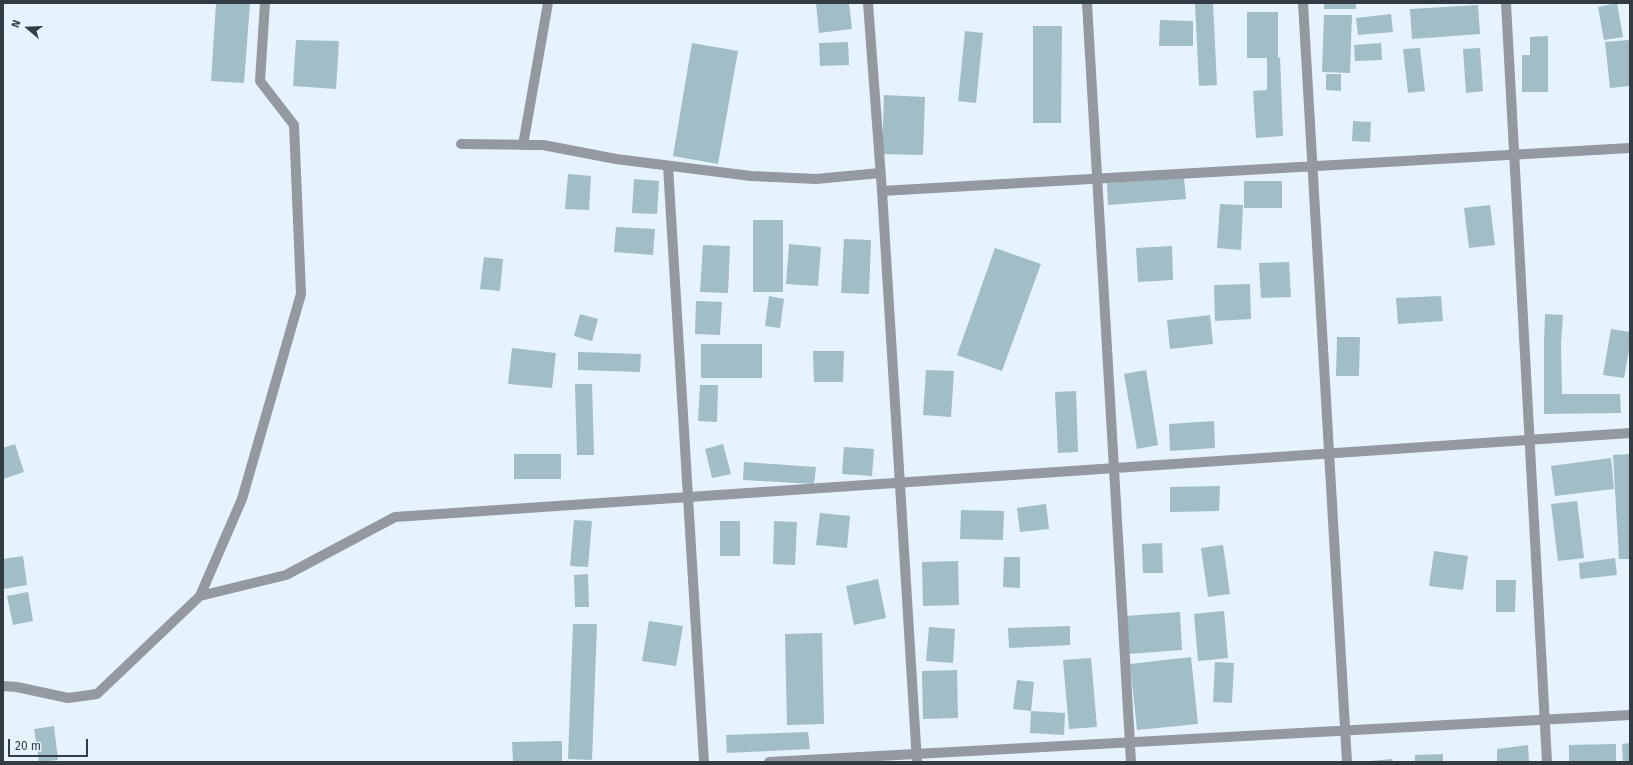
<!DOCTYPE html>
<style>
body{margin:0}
#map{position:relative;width:1633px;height:765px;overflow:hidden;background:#e6f3fd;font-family:"Fira Sans",sans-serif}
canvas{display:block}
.frame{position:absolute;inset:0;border:4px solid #333c42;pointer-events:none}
.north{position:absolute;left:8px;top:8px;width:40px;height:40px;-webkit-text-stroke:3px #e6f3fd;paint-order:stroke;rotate:289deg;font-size:11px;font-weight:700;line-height:16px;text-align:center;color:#333c42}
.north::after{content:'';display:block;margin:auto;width:14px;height:18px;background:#333c42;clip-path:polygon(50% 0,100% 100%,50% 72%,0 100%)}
.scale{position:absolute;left:8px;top:739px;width:80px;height:18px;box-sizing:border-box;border:2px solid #333c42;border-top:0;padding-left:5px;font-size:12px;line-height:14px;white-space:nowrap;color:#333c42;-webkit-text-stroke:3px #e6f3fd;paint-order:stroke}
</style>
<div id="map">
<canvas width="1633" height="765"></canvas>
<div class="frame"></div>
<div class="north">N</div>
<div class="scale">20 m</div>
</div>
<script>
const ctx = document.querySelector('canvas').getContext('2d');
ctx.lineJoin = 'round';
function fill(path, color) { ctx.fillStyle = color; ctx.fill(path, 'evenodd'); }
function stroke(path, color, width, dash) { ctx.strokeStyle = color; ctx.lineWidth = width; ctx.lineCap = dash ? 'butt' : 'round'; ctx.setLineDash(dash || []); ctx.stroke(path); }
fill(new Path2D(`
 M216,3H250L244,83L211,81Z
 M816,3H849L852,29L819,33Z
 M1195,3H1213L1217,85L1199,86Z
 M1324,3H1356V9H1324Z
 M1617,3L1623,37L1604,40L1598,7Z
 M1478,5L1480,34L1412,39L1410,9Z
 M1247,12H1278V58L1280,57L1283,136L1256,138L1253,91L1267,90V58H1247Z
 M1391,14L1393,32L1358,35L1356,18Z
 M1324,15H1352L1350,73L1322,72Z
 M1160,20L1193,21V46H1159Z
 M1033,26H1062L1061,123H1033Z
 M965,31L983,33L976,103L958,101Z
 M1548,36V92H1522V55H1530V37Z
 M296,40L339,41L336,89L293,86Z
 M1629,40L1630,86L1610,88L1605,42Z
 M848,42L849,65L820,66L819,43Z
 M692,43L738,51L718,164L673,156Z
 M1381,43L1382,60L1355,61L1354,45Z
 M1420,48L1425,91L1408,93L1403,49Z
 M1480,48L1483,91L1466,93L1463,49Z
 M1326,74H1341V91L1326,90Z
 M884,95L925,97L923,155L882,154Z
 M1353,121L1371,122L1370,142L1352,141Z
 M568,174L591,176L589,210L565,209Z
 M1184,178L1186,199L1108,205L1107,183Z
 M634,179L659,181L657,214L632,213Z
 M1244,181H1282V208H1244Z
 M1220,204L1243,205L1241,250L1217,248Z
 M1490,205L1495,245L1469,248L1464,208Z
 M753,220H783V292H753Z
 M616,227L655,229L653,255L614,252Z
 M844,239L871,240L869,294L841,293Z
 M789,244L821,247L818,286L786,284Z
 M703,245L730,246L728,293L700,292Z
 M1172,246L1173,280L1138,282L1136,248Z
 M995,248L1041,264L1002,371L957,355Z
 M484,257L503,259L500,291L480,289Z
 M1289,262L1291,297L1261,298L1259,263Z
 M1250,284L1251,319L1215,321L1214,285Z
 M769,296L784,299L780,328L765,326Z
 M1441,296L1443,321L1398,324L1396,298Z
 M696,301L722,302L720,335L695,334Z
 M580,314L598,319L592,341L574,336Z
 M1545,314L1563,315L1561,343L1562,394H1620L1621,413L1544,414V343Z
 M1210,315L1213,344L1170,349L1167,320Z
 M1611,329L1630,332V345L1624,378L1603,375Z
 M1337,337H1360L1359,376H1336Z
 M701,344H762V378H701Z
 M512,348L556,353L552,388L508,384Z
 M813,351H844L843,382H814Z
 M578,352L641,354L640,372L578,370Z
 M926,370L954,371L951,417L923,415Z
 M1146,370L1158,445L1137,449L1124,374Z
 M575,384H592L594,455H577Z
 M700,385H718L717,422L698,421Z
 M1076,391L1078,452L1058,453L1055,392Z
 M1214,421L1215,448L1170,451L1169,424Z
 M15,444L24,472L3,479V448Z
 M723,444L731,474L712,478L705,449Z
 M844,447L874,449L872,476L842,474Z
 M514,454H561V479H514Z
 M1630,454V559H1619L1613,455Z
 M1611,458L1614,489L1555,496L1551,466Z
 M744,462L816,467L814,484L743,480Z
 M1220,486L1219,511L1170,512V487Z
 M1577,501L1584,558L1558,561L1551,504Z
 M1046,504L1049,529L1020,532L1017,508Z
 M961,510L1004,511L1003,540L960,539Z
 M820,513L850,516L847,548L816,545Z
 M574,520L592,521L588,567L570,566Z
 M720,521H740V556H720Z
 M774,521L797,522L795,565L773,564Z
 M1162,543L1163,573H1143L1142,544Z
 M1223,545L1230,594L1208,597L1201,548Z
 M1434,551L1468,556L1463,590L1429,586Z
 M23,556L27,585L3,589V559Z
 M1004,557H1020V588L1003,587Z
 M1615,558L1617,575L1580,579L1579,563Z
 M958,561L959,605L923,606L922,562Z
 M588,574L589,607H575L574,575Z
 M878,579L886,618L854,625L846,586Z
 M1496,580H1516L1515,612H1496Z
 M28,592L33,621L13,625L7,596Z
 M1224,611L1228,658L1198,661L1194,614Z
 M1180,612L1182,650L1128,654L1126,616Z
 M649,621L683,626L676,666L642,661Z
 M573,624H597L592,760L568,759Z
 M1070,626V645L1009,648L1008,628Z
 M929,627L955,629L953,663L926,661Z
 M822,633L824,724L787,725L785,634Z
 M1191,657L1198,724L1137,730L1130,664Z
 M1091,658L1097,727L1069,729L1063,660Z
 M1215,662L1234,663L1232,703L1213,702Z
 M957,670L958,718L923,719L922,671Z
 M1017,680L1034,682L1031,711L1065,713L1064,735L1030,733L1031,711L1013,709Z
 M54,726L58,760L39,762L34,729Z
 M808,732L810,749L727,753L726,735Z
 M562,741V762H513L512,742Z
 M1630,743V762H1623L1622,744Z
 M1616,744V762H1569V745Z
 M1528,745L1529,762H1497V749Z
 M1443,754V762H1415V755Z
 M1392,759L1393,762H1370V761Z`), '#a1bdc5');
stroke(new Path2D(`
 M868,3L882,191L917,762
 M1087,3L1131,762
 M1303,3L1347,762
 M1506,3L1547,762
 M461,144L543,145L616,159L751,176L816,179L880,173
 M523,145L548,3
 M668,166L704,762
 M882,191L1630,148
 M200,596L286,575L395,517L1630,433
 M3,686L17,687L68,698L97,694L200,596L242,499L301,294L294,125L260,81L265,3
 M769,762L1630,715`), '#9398a1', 10);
</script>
